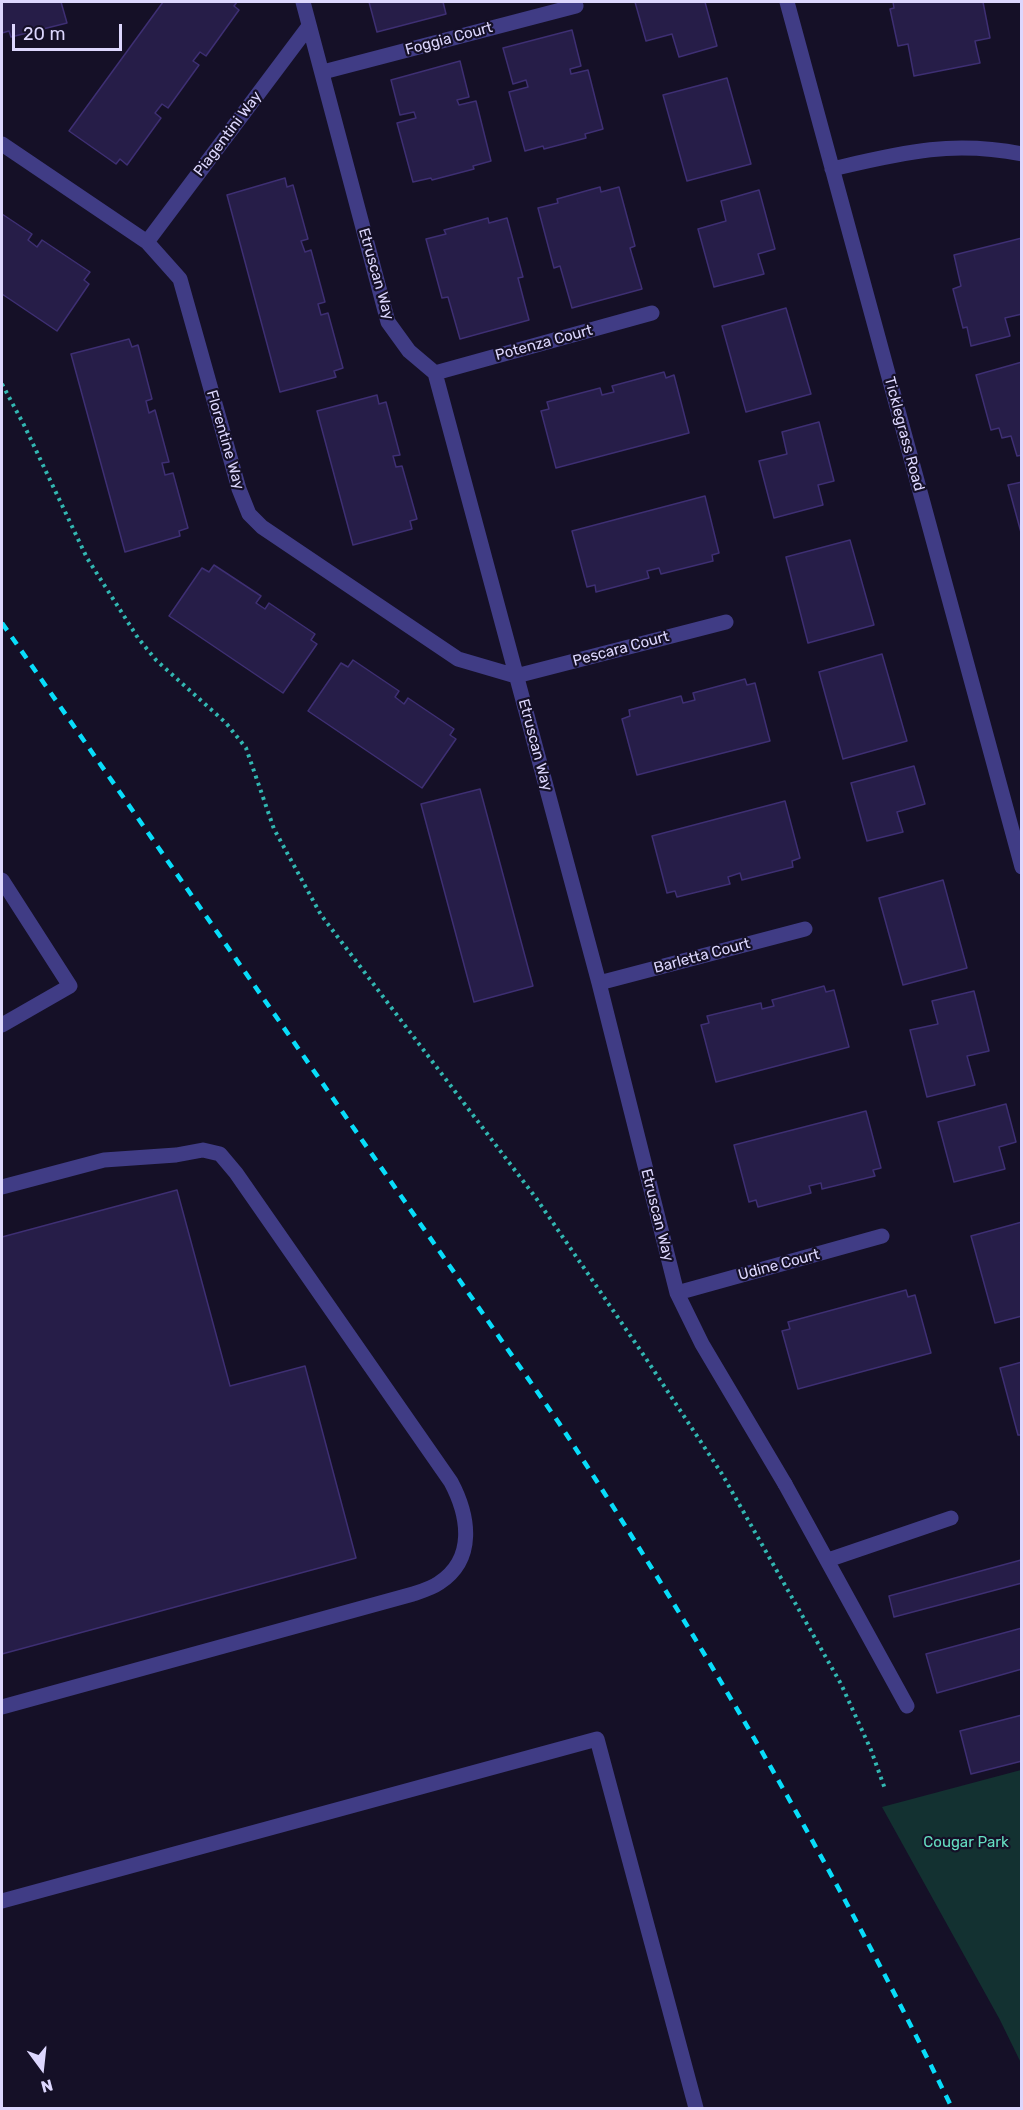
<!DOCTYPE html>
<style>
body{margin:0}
#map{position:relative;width:1023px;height:2110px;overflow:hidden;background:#151027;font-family:Rubik,sans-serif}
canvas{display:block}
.frame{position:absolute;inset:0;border:3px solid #ddd7fe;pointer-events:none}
.north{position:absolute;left:12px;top:2038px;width:60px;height:60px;-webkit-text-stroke:4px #151027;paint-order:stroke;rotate:165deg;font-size:16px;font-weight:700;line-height:24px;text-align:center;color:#ddd7fe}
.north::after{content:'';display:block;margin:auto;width:21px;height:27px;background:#ddd7fe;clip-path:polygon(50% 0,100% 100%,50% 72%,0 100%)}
.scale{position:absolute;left:12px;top:24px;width:110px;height:27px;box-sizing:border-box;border:3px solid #ddd7fe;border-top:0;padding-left:8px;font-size:18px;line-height:21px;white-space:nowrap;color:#ddd7fe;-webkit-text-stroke:4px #151027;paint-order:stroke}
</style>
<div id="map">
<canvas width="1023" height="2110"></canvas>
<div class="frame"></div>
<div class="north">N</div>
<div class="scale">20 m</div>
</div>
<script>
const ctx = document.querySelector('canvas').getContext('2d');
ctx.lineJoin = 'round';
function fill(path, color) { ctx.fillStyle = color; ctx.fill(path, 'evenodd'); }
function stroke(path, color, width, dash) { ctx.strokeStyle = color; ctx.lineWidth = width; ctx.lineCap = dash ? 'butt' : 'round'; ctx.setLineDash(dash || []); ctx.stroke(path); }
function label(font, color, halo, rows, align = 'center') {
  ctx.font = font + ' Rubik,sans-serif'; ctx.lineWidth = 4.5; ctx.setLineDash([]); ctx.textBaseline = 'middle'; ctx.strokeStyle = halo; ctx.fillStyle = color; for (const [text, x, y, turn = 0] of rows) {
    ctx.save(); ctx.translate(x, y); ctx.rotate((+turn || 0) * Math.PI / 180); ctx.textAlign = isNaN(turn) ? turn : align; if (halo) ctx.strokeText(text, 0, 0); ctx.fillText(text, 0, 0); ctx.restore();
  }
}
fill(new Path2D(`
 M1021,1770H1022L1021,2063L1000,2020L882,1807Z`), '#133131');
const building = new Path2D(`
 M2,2H61L67,23L11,37L9,31L2,33Z
 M163,2H237L234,6L239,10L206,56L200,52L193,61L199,65L168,108L162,104L155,113L161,118L127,165L120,159L116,164L69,131Z
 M369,2H443L446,14L377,32Z
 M635,2H705L717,46L679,57L672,34L646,41Z
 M893,2H983L990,38L975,41L980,63L914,76L908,44L898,46L890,9L894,8Z
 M572,30L581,66L570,69L571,74L588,70L603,129L585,134L586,138L544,149L543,146L525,151L509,92L528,87L526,80L513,84L503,48Z
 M460,61L469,97L457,100L459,105L476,101L491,161L473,166L474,169L432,180L431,178L413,182L397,123L416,118L414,112L400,115L391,80Z
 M727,78L751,164L687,181L663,95Z
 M285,178L287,187L293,185L308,239L301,241L305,252L311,250L325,302L318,304L321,315L328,313L343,368L334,371L336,377L280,392L227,195Z
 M600,187L601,192L619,187L635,246L630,248L642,289L572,308L560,266L554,268L538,208L558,203L557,199Z
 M759,190L775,249L758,254L764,274L714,287L698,229L726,221L721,201Z
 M2,214L32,234L28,240L37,247L42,240L90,272L84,280L89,284L57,331L2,294Z
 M488,218L489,223L507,218L523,277L518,278L529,320L460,339L448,297L442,298L426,239L446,234L444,230Z
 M1022,238V314L1005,318L1010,336L971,346L967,327L963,328L953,289L961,286L954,255Z
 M786,308L811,394L746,412L722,326Z
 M129,339L132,347L138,345L152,399L146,401L149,413L155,410L169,462L162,463L165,475L173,473L188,528L179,531L180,536L125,552L71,354Z
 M1022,362V455L1017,456L1011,436L1002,438L999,428L991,430L976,375Z
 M664,372L666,378L674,375L689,433L556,468L541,411L549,409L547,402L600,388L602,395L614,392L612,386Z
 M377,395L379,404L386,402L400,455L393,456L396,467L402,466L417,519L410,521L412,529L353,545L317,411Z
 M819,422L834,481L818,485L823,505L774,518L759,461L787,454L782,432Z
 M1022,482V536L1008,485Z
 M705,496L719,553L712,555L713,561L661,574L659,568L647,571L649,578L596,592L595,585L587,587L572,531Z
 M850,540L874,625L808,643L786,557Z
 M214,565L261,596L256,603L265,609L269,603L315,634L311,640L317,644L283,693L169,616L202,568L209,572Z
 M882,654L907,741L843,759L819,672Z
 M353,660L399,691L395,697L404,704L408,698L454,729L450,735L456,739L422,788L308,711L341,663L348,667Z
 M745,679L747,685L755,683L770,741L637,775L622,719L630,716L629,710L681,696L683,703L695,700L693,693Z
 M914,766L925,804L897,812L903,832L867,841L851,783Z
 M480,789L533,986L474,1002L421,804Z
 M785,801L800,858L792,861L793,867L742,880L740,873L728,877L730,884L677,897L675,891L667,893L652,836Z
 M943,880L967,968L903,985L879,898Z
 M824,986L826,992L834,990L849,1047L716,1082L701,1025L709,1023L707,1016L761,1003L762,1009L774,1006L772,1000Z
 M974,991L989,1051L967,1056L975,1085L927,1097L910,1030L938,1024L932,1001Z
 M1006,1104L1016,1142L999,1147L1005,1169L954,1182L938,1122Z
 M866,1111L881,1168L873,1170L875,1176L822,1189L821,1183L809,1186L811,1193L758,1207L756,1200L749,1202L734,1145Z
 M177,1190L230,1386L305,1366L356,1558L2,1654V1237Z
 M1022,1222V1316L995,1323L971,1236Z
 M906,1290L908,1297L915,1295L931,1353L798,1389L782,1331L790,1329L788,1322Z
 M1022,1362V1435H1018L1000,1368Z
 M1021,1560L1022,1583L894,1617L889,1596Z
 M1022,1628V1669L937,1693L926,1654Z
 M1022,1715V1761L971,1774L960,1731Z`);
fill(building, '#261d48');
stroke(building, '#3e2f73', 1.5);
stroke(new Path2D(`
 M2,384L24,425L87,558L138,638L156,660L226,723L246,748L274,829L321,915L536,1198L645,1357L722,1474L841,1684L871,1750L885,1789`), '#32b7b2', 4, [3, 4.5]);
stroke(new Path2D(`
 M2,880L70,986L2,1025
 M2,1187L104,1160L176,1155L203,1150L220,1154L236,1173L451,1482C469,1516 476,1559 439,1583C432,1588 422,1591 413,1594L2,1707
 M785,1484L907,1706
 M828,1560L951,1518
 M2,1901L597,1739L696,2108`), '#403c85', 15);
stroke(new Path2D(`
 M303,2L388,322L409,351L435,373L599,983L677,1293L702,1344L785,1484
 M787,2L1022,867
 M323,72L576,6
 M2,144L147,242L180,279L239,489L249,514L262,527L458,659L516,676L726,622
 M832,169C901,153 950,140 1022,154
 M147,242L309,26
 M435,373L652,313
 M599,983L805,929
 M677,1293L882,1236`), '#403c85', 15);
stroke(new Path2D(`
 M2,623L559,1423C705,1646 835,1869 952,2108`), '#08ddfa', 4.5, [9, 8]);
label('15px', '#ddd7fe', '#151027', [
 ["Foggia Court",449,39,-15],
 ["Piagentini Way",228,134,-53],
 ["Etruscan Way",376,274,74],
 ["Potenza Court",544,343,-15],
 ["Ticklegrass Road",904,434,75],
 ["Florentine Way",225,440,74],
 ["Pescara Court",621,649,-15],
 ["Etruscan Way",535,745,75],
 ["Barletta Court",702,956,-15],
 ["Etruscan Way",657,1215,76],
 ["Udine Court",779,1265,-15]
]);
label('15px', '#64dec1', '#151027', [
 ["Cougar Park",966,1843]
]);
</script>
